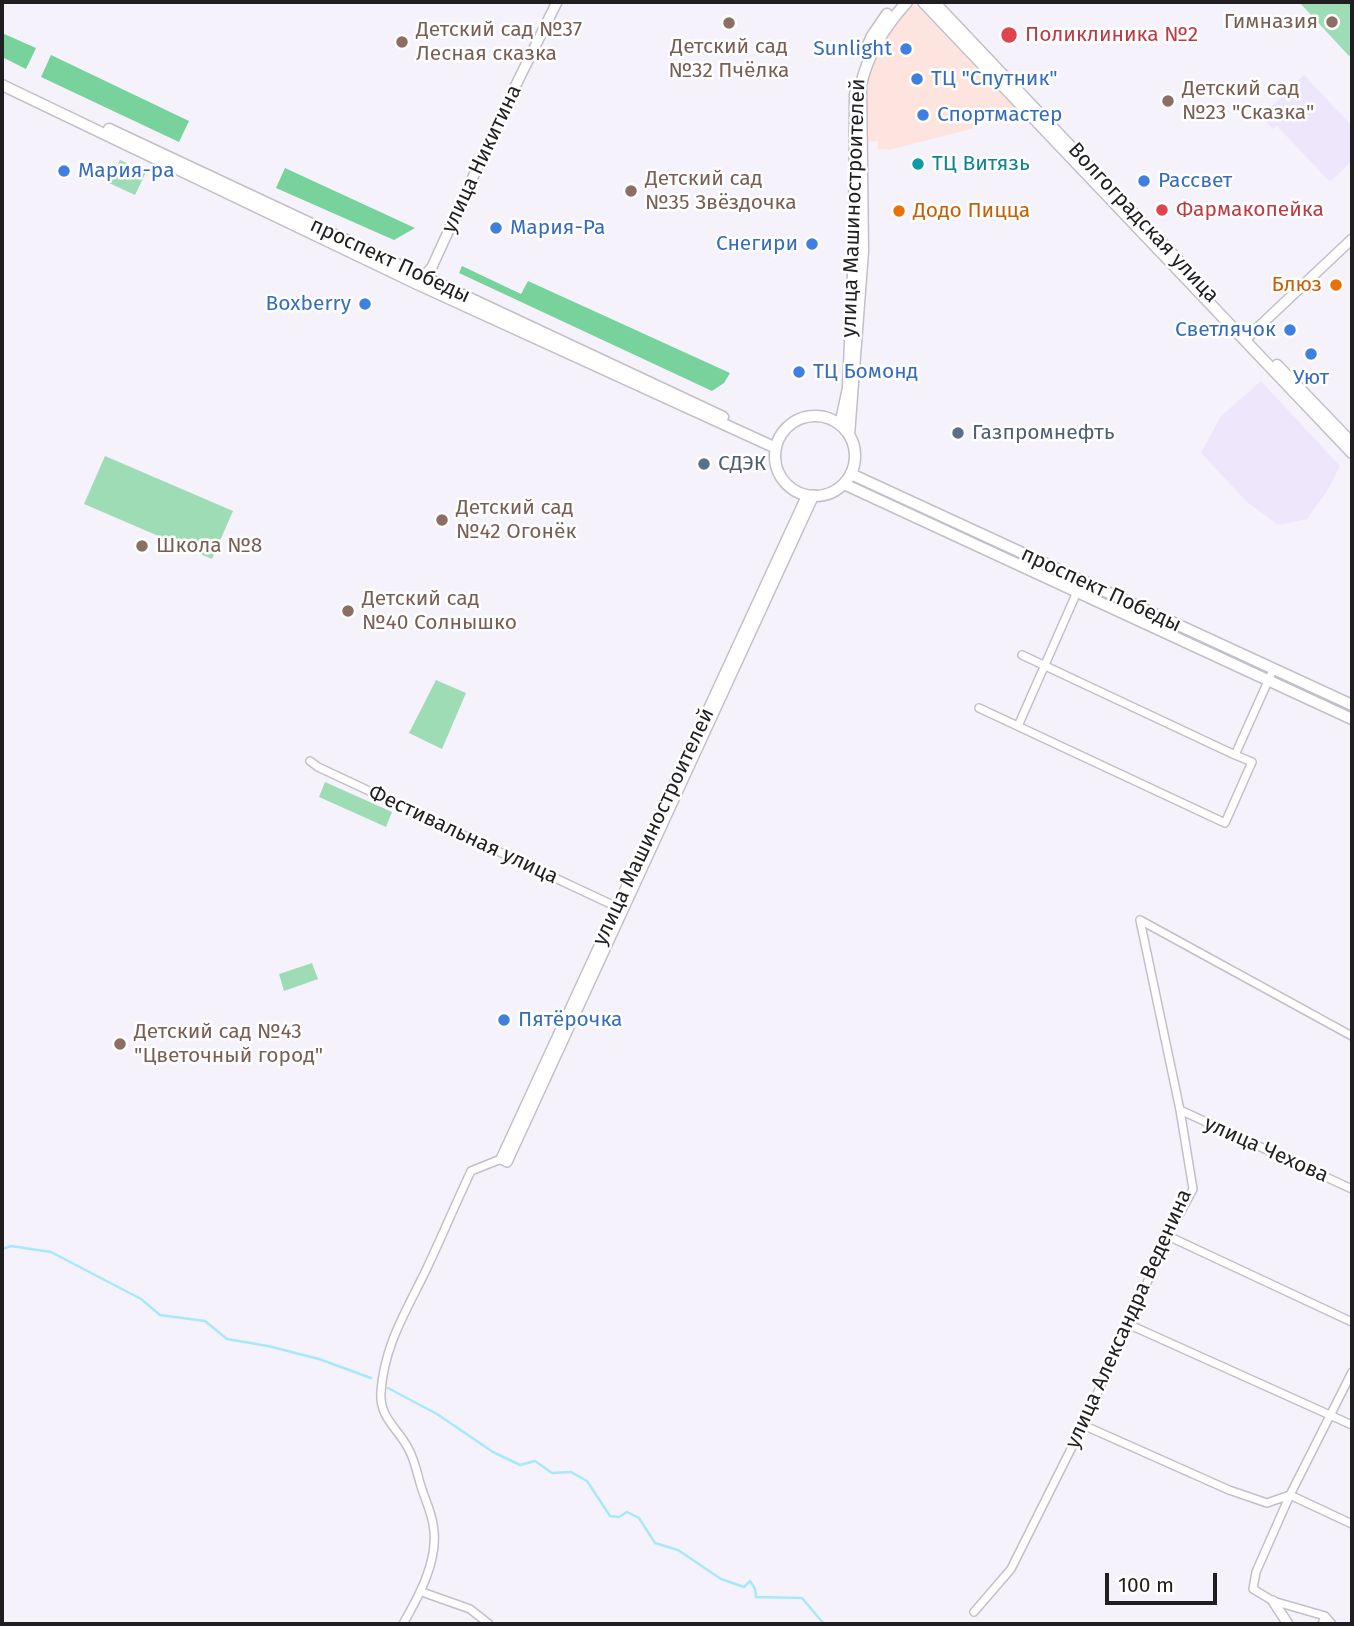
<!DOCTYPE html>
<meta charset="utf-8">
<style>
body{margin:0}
#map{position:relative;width:1354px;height:1626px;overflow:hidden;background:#f5f2fb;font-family:"Fira Sans",sans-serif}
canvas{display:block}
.frame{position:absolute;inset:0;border:4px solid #201e21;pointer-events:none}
.scale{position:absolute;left:1105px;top:1573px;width:112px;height:32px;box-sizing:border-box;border:4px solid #201e21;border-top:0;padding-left:9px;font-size:21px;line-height:24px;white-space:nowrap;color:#201e21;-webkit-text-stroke:5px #fff;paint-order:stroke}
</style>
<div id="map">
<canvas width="1354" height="1626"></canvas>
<div class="frame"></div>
<div class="scale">100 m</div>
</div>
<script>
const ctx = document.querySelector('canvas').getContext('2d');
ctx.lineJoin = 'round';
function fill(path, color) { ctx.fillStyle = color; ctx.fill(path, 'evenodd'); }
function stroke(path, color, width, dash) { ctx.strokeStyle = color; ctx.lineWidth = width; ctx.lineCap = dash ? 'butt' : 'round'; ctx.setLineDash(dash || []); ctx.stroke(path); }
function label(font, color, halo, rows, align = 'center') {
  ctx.font = font + ' "Fira Sans",sans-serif'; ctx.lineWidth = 5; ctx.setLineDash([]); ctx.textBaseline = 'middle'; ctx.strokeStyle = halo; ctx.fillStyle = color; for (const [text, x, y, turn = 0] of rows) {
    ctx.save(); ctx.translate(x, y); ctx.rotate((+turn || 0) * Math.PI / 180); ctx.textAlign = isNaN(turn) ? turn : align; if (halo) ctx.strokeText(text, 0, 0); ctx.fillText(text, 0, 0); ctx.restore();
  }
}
fill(new Path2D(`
 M911,2H913L1020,113L974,119L975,128L889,150L878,149V141L867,142L863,102L868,68L880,42Z`), '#fee4de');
fill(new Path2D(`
 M1304,75L1352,126V161L1330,182L1277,126L1273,129L1261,117Z
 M1261,381L1340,466L1329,488L1307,519L1278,525L1247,502L1201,453L1221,416Z`), '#eee6fb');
fill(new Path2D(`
 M1299,2H1352V54L1349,56Z
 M120,160L146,172L135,195L109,183Z
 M105,456L233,511L212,559L84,504Z
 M436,680L466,693L442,749L409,733Z
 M325,782L392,812L386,827L319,797Z
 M312,963L318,979L284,991L279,974Z`), '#9edcb5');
fill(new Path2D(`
 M2,33L36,48L26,69L2,57Z
 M51,55L189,121L179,142L41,77Z
 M285,168L415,228L394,240L276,188Z
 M462,266L521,294L528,281L730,373L724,383L712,391L459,273Z`), '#77d29c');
stroke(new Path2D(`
 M2,1249L11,1246L51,1252L141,1299L160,1315L205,1321L227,1339L268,1346L319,1359L371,1378
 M388,1388L437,1414L493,1452L520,1465L535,1461L552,1473L571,1472L587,1481L610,1516L619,1517L627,1512L639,1518L655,1543L678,1550L721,1579L744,1587L750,1581L755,1589L756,1597L802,1598L824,1624`), '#a7e8fb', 2.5);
const minor = new Path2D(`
 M1022,655L1235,755
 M979,708L1225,823L1252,762L1235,755L1273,670
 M1018,726L1077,592
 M310,761L318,767L617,907
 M1140,920L1352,1036
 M1180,1110L1352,1189
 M1168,1236L1352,1322
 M1130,1325L1352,1425
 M1083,1425L1229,1490L1267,1503L1290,1495L1352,1524
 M422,1592L470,1609L489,1624
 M974,1612L1011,1569L1083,1425L1168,1236L1193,1189L1180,1110L1140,920
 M1325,1616L1273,1601L1253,1589L1256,1572L1290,1495L1352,1372
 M403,1624C419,1596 440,1558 433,1524C431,1511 424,1497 420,1483C417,1472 414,1458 408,1448C398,1428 379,1418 381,1392C384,1345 407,1310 427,1268C442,1236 456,1203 471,1171L501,1159
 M1322,1624L1325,1616L1332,1624`);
const tertiary = new Path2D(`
 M423,277L432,267L504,109L557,2
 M1249,336L1352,239
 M807,495L501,1159L507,1162L814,495
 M1273,1601L1288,1624`);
const secondary = new Path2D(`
 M923,2L1352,453
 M934,2L1195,278
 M866,49L872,36L887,14
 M2,85L417,284L776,448
 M109,129L723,417
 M1277,365L1352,443
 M775 456a40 40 0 1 1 80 0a40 40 0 1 1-80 0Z
 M840,425L848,388L854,251L855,94
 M849,435L863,251L861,85C868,53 885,26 907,2
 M851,474L1352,705
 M844,484L1352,719`);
stroke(minor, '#c2bfc8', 10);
stroke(tertiary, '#c2bfc8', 12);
stroke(secondary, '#c2bfc8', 13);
stroke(minor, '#fff', 7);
stroke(tertiary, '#fff', 9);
stroke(secondary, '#fff', 10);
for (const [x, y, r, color] of [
 [1332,22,7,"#8d6e63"],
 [729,23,7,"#8d6e63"],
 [1009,35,9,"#e0444e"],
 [402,42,7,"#8d6e63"],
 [906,49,7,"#3f7fe0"],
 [917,79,7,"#3f7fe0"],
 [1168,101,7,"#8d6e63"],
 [923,115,7,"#3f7fe0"],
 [918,164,7,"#0f9aa8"],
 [64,171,7,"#3f7fe0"],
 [1144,181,7,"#3f7fe0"],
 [631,191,7,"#8d6e63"],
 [1162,210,7,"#e0444e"],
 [899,211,7,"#e8710a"],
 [496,228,7,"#3f7fe0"],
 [812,244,7,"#3f7fe0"],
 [1336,285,7,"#e8710a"],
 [365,304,7,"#3f7fe0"],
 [1290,330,7,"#3f7fe0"],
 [1311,354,7,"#3f7fe0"],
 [799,372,7,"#3f7fe0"],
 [958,433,7,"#5c6f8a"],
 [704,464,7,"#5c6f8a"],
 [442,520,7,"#8d6e63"],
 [142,546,7,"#8d6e63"],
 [348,611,7,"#8d6e63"],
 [504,1020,7,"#3f7fe0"],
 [120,1044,7,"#8d6e63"]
]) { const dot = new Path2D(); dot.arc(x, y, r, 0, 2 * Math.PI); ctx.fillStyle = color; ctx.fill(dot); stroke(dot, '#fff', 2.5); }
label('21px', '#785e54', '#fff', [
 ["Гимназия",1318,22,"right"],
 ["Детский сад №37",416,30],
 ["Лесная сказка",416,54],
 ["Детский сад",729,47,"center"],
 ["№32 Пчёлка",729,71,"center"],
 ["Детский сад",1182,89],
 ["№23 \"Сказка\"",1182,113],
 ["Детский сад",645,179],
 ["№35 Звёздочка",645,203],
 ["Детский сад",456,508],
 ["№42 Огонёк",456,532],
 ["Школа №8",156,546],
 ["Детский сад",362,599],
 ["№40 Солнышко",362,623],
 ["Детский сад №43",134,1032],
 ["\"Цветочный город\"",134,1056]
], 'left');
label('21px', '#be3a42', '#fff', [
 ["Поликлиника №2",1025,35],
 ["Фармакопейка",1176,210]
], 'left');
label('21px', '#366cbe', '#fff', [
 ["Sunlight",892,49,"right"],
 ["ТЦ \"Спутник\"",931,79],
 ["Спортмастер",937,115],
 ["Мария-ра",78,171],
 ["Рассвет",1158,181],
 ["Мария-Ра",510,228],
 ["Снегири",798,244,"right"],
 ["Boxberry",351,304,"right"],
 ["Светлячок",1276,330,"right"],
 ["ТЦ Бомонд",813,372],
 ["Уют",1311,378,"center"],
 ["Пятёрочка",518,1020]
], 'left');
label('21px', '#201e21', '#fff', [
 ["улица Никитина",482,159,-65],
 ["улица Машиностроителей",854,208,-88],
 ["Волгоградская улица",1143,223,47],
 ["проспект Победы",390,261,25],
 ["проспект Победы",1101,590,25],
 ["улица Машиностроителей",654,827,-65],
 ["Фестивальная улица",463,835,25],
 ["улица Чехова",1266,1150,24],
 ["улица Александра Веденина",1129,1319,-66]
]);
label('21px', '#0d838f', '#fff', [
 ["ТЦ Витязь",932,164]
], 'left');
label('21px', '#c56008', '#fff', [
 ["Додо Пицца",913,211],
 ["Блюз",1322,285,"right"]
], 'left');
label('21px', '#4e5e75', '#fff', [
 ["Газпромнефть",972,433],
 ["СДЭК",718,464]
], 'left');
</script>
